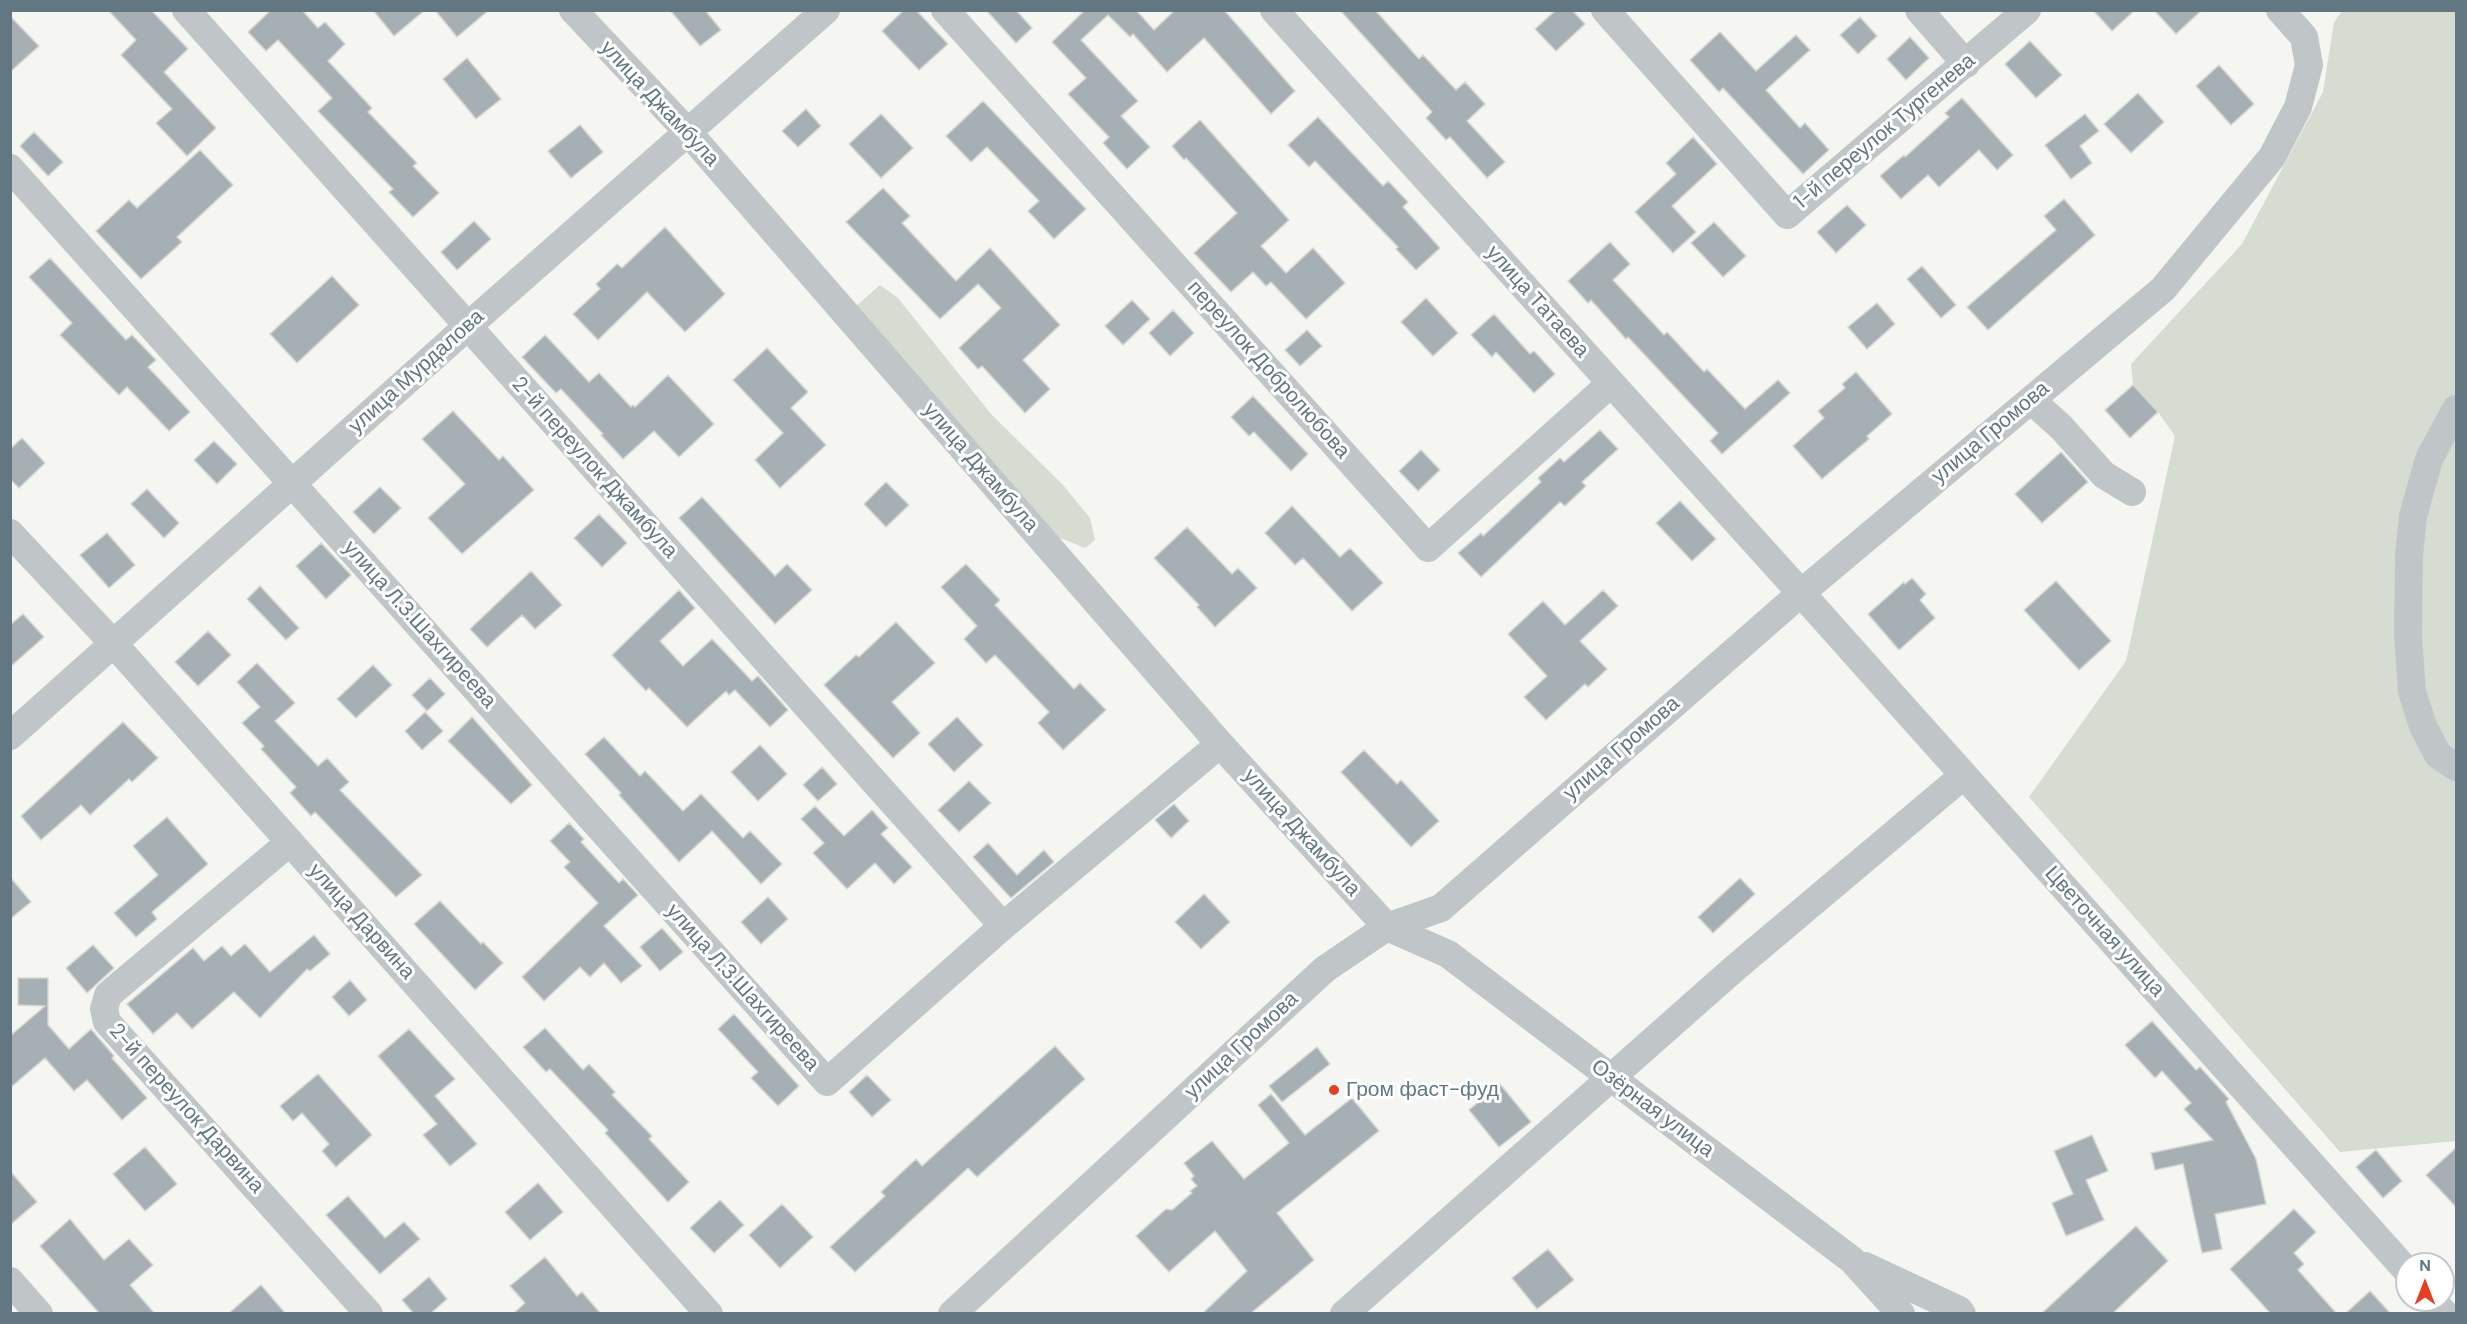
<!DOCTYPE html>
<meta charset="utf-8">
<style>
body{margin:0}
#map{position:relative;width:2467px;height:1324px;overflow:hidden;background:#f5f5f1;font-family:"DM Sans",sans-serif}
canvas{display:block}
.frame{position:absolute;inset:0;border:12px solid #637782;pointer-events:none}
.north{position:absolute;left:2395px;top:1252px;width:60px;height:60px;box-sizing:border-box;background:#fff;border:2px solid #c1c9cd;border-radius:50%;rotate:0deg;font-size:16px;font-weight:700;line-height:24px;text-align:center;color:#637782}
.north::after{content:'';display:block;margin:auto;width:21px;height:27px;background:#e64020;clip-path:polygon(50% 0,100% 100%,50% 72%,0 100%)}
</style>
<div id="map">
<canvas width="2467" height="1324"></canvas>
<div class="frame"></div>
<div class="north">N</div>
</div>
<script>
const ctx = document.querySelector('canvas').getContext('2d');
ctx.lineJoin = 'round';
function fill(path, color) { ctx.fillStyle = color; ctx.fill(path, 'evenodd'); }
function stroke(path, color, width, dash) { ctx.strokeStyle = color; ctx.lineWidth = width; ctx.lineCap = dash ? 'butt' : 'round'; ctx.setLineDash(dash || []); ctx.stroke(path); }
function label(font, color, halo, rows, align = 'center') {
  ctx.font = font + ' "DM Sans",sans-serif'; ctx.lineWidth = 6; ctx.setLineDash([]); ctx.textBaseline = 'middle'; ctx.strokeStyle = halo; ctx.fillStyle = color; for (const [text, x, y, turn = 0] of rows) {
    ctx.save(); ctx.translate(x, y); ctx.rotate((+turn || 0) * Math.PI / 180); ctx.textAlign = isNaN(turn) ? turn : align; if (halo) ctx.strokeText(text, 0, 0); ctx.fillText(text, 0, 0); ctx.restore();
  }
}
fill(new Path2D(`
 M2342,11H2456V1141L2340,1152L2029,797L2126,661L2175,436L2158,412L2133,385L2131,364L2242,244L2323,92L2334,22Z
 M880,285L898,298L991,414L1063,485L1090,518L1095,540L1085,548L1063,539L1053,537L854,308Z`), '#d6dcd2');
const building = new Path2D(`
 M108,10H151L188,49L164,72L216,128L187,156L156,123L172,109L121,55L136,40Z
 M271,10H302L318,28L325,22L345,44L328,61L372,108L368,112L417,163L413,166L439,193L413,217L389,192L393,189L318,111L332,98L278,40L266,51L248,32Z
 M373,10H425L394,36Z
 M435,10H489L457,37Z
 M670,10H705L721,30L700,46Z
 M904,10H916L948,44L919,70L882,31Z
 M986,10H1016L1032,28L1016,43Z
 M1085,10H1136L1154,30L1175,10H1224L1295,91L1271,114L1204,38L1167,72L1133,34L1130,37L1108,15L1081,40L1138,101L1121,116L1150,147L1127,169L1103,143L1109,137L1068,94L1086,78L1052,42Z
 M1340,10H1375L1419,59L1423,55L1456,90L1465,82L1485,104L1467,121L1505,162L1487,178L1450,137L1446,140L1426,118L1432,112Z
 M1556,10H1572L1585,24L1556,51L1535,29Z
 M2093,10H2135L2112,31Z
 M2154,10H2202L2176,34Z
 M10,16L39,46L10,72Z
 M1860,17L1877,36L1858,54L1840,35Z
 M1720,32L1756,71L1796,35L1810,50L1766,90L1800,128L1805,123L1829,150L1803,174L1723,88L1719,92L1690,60Z
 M1910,37L1929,58L1906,80L1887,59Z
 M2030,41L2062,75L2036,98L2005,64Z
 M467,58L501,99L476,119L443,79Z
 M2219,65L2254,104L2231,125L2196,86Z
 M2138,93L2164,122L2131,153L2104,124Z
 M1962,98L2013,155L1997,170L1979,150L1939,187L1928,175L1901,199L1880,176L1904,155L1905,157L1949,117L1945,113Z
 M983,101L1086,209L1054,239L1028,211L1039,201L987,147L971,162L946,136Z
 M806,109L821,126L798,147L782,131Z
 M881,114L913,148L881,178L849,144Z
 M2085,114L2099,131L2080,146L2092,163L2071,179L2045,145Z
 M1318,117L1383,186L1388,181L1408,202L1403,207L1440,248L1416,270L1396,249L1398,247L1315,161L1309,167L1288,145Z
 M1200,120L1289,220L1261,246L1286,273L1313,248L1345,283L1306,319L1271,282L1266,286L1253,272L1231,292L1194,253L1237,213L1186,158L1184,160L1172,146Z
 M580,125L603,152L571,178L548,151Z
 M34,132L63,162L48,176L20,146Z
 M1693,137L1717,164L1672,206L1696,232L1673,253L1635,212L1676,174L1666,163Z
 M200,150L233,185L177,237L182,242L141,279L96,231L129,200L137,208Z
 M883,188L910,216L902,223L956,281L990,248L1060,325L1023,360L1050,389L1025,413L982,366L978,369L959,348L1001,308L978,284L940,319L846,222Z
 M2064,199L2095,235L1988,330L1967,307L2056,230L2044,216Z
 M1847,205L1866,225L1836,253L1817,232Z
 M474,221L491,239L457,270L441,252Z
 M1714,222L1746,256L1723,277L1691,243Z
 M665,227L725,294L685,332L647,292L598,340L573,314L600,289L596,284L617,264L622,268Z
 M1610,242L1630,264L1613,280L1664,335L1667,332L1704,372L1707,369L1745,409L1778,380L1790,393L1722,454L1710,441L1718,433L1628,337L1626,339L1591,300L1588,303L1568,281Z
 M50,258L126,340L132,335L156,360L148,367L190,412L169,431L127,387L119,395L60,335L72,323L29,277Z
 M1922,266L1956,305L1941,318L1907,279Z
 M332,276L359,305L297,363L270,334Z
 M1426,298L1458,333L1433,356L1401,322Z
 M1132,300L1150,319L1123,345L1105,326Z
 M1877,303L1895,324L1867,349L1848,327Z
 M1173,310L1194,333L1170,356L1149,333Z
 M1494,314L1530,354L1534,351L1555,374L1534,393L1496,352L1492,357L1471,335Z
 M1307,330L1322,346L1300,366L1285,350Z
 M545,335L589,382L599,373L631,407L633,405L635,407L668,375L714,424L679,457L654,431L623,459L601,435L603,434L561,389L556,393L522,357Z
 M767,348L808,392L791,408L826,445L780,488L755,460L783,433L733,380Z
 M1856,372L1892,414L1867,436L1869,439L1822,479L1793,446L1824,418L1818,411L1845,388L1842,384Z
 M2133,385L2158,412L2130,438L2105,410Z
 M1253,396L1308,454L1291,471L1254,432L1249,436L1231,417Z
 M453,411L499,460L503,456L534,490L462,554L428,518L465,484L422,439Z
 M1600,430L1618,449L1582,482L1586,486L1565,506L1560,502L1481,577L1458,553L1481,533L1483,536L1541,482L1538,478L1560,458L1564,462Z
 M22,438L45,463L19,488L10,479V449Z
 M214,441L237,464L217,484L194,460Z
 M1421,450L1440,470L1418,491L1399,471Z
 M2061,452L2088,482L2042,523L2015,494Z
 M886,482L909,505L886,527L864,504Z
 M380,487L401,508L374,534L353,512Z
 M147,489L179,523L164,538L131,504Z
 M702,497L775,576L787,564L812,590L775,624L679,518Z
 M1680,501L1716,539L1692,561L1656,523Z
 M1292,506L1340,557L1350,548L1383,583L1352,611L1303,558L1295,565L1265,533Z
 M599,514L627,543L602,567L574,538Z
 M1187,527L1232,574L1238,568L1257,588L1215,627L1197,607L1199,605L1154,558Z
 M107,533L135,565L109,588L80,555Z
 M321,543L351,575L326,599L296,566Z
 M966,564L1000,600L995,605L1074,689L1080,683L1106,710L1063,750L1038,723L1049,712L995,655L986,663L964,639L977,626L941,587Z
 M531,571L562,605L535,629L522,615L487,647L470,629Z
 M1912,578L1926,594L1920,600L1935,618L1899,650L1868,614L1904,582L1905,584Z
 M2056,581L2111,641L2079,670L2024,610Z
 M260,586L299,628L286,640L247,599Z
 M679,590L695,608L660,641L683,666L712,639L752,681L758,676L788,710L770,727L735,690L729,695L726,691L687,727L649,688L646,691L612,655Z
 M1603,590L1618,606L1580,641L1607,669L1588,687L1585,684L1546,720L1524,697L1547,676L1508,634L1543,601L1565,625Z
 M23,614L44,637L10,667V625Z
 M896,622L935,663L892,702L920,733L893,758L824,685L856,655L859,657Z
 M208,631L231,655L198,686L175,662Z
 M257,663L295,703L275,721L318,766L327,758L349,782L340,790L422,875L396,897L315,812L311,816L290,793L296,787L261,749L264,746L242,723L260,707L237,682Z
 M373,665L392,685L356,718L337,699Z
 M430,678L445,694L427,711L412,695Z
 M425,712L443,731L422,750L405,731Z
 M472,717L532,785L511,804L448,741Z
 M957,717L983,745L954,772L928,744Z
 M123,722L158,758L132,782L129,779L90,815L81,805L41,840L21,816Z
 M604,737L640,776L645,771L683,811L701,794L743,838L750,831L782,864L761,884L712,831L679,862L619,795L621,793L585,754Z
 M760,745L787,774L758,801L731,772Z
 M1364,750L1397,784L1401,780L1439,821L1411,847L1341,772Z
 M822,767L837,784L818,801L803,785Z
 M969,781L991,803L959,832L938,810Z
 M1174,804L1189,821L1171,838L1155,820Z
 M815,806L844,836L872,810L888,828L881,834L912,867L894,884L875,863L847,889L813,853L824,843L801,819Z
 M167,817L208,864L152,912L157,919L136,937L114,913L158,875L133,846Z
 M569,823L584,839L581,842L619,883L623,879L638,895L604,926L642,966L621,983L604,963L590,977L580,967L544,1001L522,977L598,903L564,867L570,862L550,841Z
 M988,843L1017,875L1044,850L1054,862L1011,898L973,857Z
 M10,877L31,902L10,919Z
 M1740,878L1755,894L1713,933L1698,917Z
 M1204,894L1230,922L1201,949L1175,922Z
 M768,897L788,919L761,944L741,922Z
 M440,901L481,944L483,942L503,963L475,990L414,924Z
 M662,928L683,952L660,971L640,947Z
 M314,935L330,954L310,971L307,969L260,1018L234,992L192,1029L177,1013L153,1034L127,1004L193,948L204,961L222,946L231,956L245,944L270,972Z
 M93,945L114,968L87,993L66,968Z
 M18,978H48V1025L69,1049L91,1029L114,1056L112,1058L147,1098L122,1120L87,1080L74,1091L45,1058L10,1088V1036L45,1006L18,1005Z
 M350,980L367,1000L349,1016L332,997Z
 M734,1014L799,1086L778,1106L751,1078L758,1072L718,1029Z
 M2152,1021L2196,1070L2200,1067L2229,1099L2226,1102L2256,1159L2266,1204L2215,1214L2222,1249L2202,1253L2183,1164L2155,1170L2151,1153L2213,1140L2184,1109L2191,1103L2162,1071L2155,1078L2125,1045Z
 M545,1028L583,1070L589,1064L615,1092L612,1095L652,1136L649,1139L689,1182L668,1202L605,1133L608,1130L550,1069L546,1072L523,1047Z
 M409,1029L455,1079L435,1096L477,1144L450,1166L423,1135L437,1124L378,1056Z
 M1055,1046L1085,1079L977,1177L968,1168L855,1272L830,1247L885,1196L881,1192L916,1159L922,1166Z
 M1317,1047L1330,1064L1282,1102L1269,1086Z
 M318,1074L372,1135L336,1167L322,1151L329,1144L302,1113L293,1121L280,1106Z
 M867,1075L891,1100L872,1117L849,1092Z
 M1500,1084L1531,1122L1499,1147L1469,1110Z
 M1271,1094L1305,1135L1352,1098L1379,1131L1277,1213L1314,1260L1250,1314H1202L1247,1271L1215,1231L1169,1272L1136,1236L1166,1209L1172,1210L1192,1193L1190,1191L1197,1186L1191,1179L1194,1176L1184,1163L1212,1141L1244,1179L1289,1143L1258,1105Z
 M2092,1135L2108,1171L2086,1180L2104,1220L2066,1236L2052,1203L2073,1194L2054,1151Z
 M145,1147L177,1184L145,1211L113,1174Z
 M2457,1147V1208L2426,1175Z
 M2376,1150L2402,1181L2383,1198L2356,1167Z
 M10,1171L37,1202L10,1225Z
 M538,1183L563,1212L530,1240L505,1212Z
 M348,1196L385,1238L404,1222L420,1239L380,1274L326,1215Z
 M720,1200L744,1225L714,1253L690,1228Z
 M782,1204L813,1237L780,1268L749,1235Z
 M2294,1209L2316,1232L2294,1253L2304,1264L2298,1270L2337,1314H2271L2230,1269Z
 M70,1219L104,1260L129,1239L153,1265L130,1285L155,1314H100L40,1246Z
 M2136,1226L2168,1261L2112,1314H2041Z
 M1548,1249L1574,1280L1537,1309L1512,1278Z
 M545,1257L577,1296L582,1292L601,1314H513L525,1303L510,1286Z
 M429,1277L447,1299L430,1314H414L402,1300Z
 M261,1285L286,1314H228Z
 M2370,1291L2391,1314H2345Z`);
fill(building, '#a6b0b4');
stroke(building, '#d6d6d3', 1.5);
stroke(new Path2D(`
 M186,10L1003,926
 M573,10L687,131L1220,744L1387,927L1448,954L1852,1260L1901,1314
 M945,10L1428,548L1610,384
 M1274,10L1801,593L2407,1271
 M1605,10L1787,215L2027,10
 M1919,10L1966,64
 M10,168L827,1082L1003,926L1220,744
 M2031,400L2061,427L2104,475L2132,492
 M2456,409L2429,459L2413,516L2409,556L2408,636L2412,692L2423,726L2438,755L2456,767
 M10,533L113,643L709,1314
 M10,736L468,326L826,10
 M290,842L108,995L104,1009L107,1022L369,1314
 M1865,1266L1959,1310L1962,1314
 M10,1281L39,1314
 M2432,1300L2445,1314
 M952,1314L1325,969L1387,927L1441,908L1801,593L2163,289L2272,157L2298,107L2309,65L2304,37L2280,10
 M1344,1314L1735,968L1964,775`), '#c0c5c7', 28);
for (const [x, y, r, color] of [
 [1334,1090,6,"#e64020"]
]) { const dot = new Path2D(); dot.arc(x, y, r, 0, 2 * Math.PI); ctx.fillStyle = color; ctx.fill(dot); stroke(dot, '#fff', 2); }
label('21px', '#637782', '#fff', [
 ["улица Джамбула",659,104,47],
 ["1-й переулок Тургенева",1885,132,-40],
 ["улица Татаева",1537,302,48],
 ["переулок Добролюбова",1268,370,48],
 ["улица Мурдалова",417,372,-42],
 ["улица Громова",1991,433,-40],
 ["2-й переулок Джамбула",594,468,48],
 ["улица Джамбула",980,468,49],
 ["улица Л.З.Шахгиреева",419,625,48],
 ["улица Громова",1622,749,-41],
 ["улица Джамбула",1301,833,48],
 ["улица Дарвина",361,922,48],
 ["Цветочная улица",2104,932,48],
 ["улица Л.З.Шахгиреева",742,988,48],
 ["улица Громова",1242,1046,-43],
 ["2-й переулок Дарвина",186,1109,48],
 ["Озёрная улица",1652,1109,37]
]);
label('21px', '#637782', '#fff', [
 ["Гром фаст-фуд",1346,1090]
], 'left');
</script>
